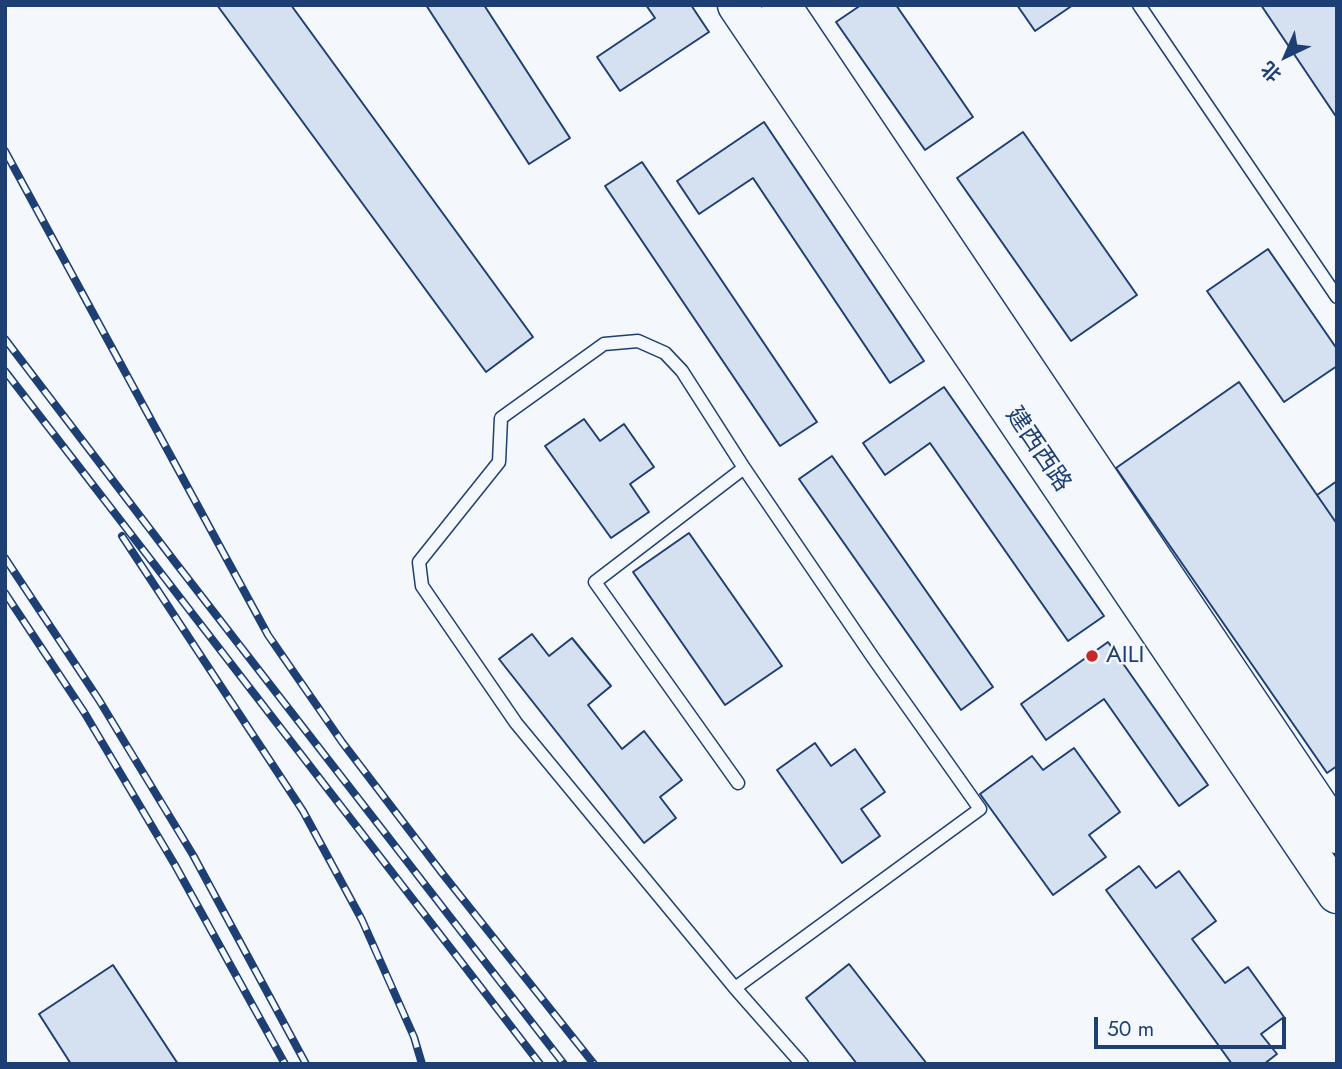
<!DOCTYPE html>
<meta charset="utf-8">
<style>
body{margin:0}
#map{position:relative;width:1342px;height:1069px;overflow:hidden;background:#f4f7fb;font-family:Jost,"Noto Sans SC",sans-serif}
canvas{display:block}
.frame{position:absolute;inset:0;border:7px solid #1d3f73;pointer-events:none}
.north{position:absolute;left:1251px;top:21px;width:70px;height:70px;-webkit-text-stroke:5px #f4f7fb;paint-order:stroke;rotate:224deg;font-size:19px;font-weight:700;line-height:28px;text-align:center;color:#1d3f73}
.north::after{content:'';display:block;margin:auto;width:24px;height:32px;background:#1d3f73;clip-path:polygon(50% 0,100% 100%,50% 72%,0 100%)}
.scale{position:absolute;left:1094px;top:1017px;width:192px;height:32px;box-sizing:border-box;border:4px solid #1d3f73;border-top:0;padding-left:9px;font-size:21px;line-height:24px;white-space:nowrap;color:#1d3f73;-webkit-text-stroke:5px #f4f7fb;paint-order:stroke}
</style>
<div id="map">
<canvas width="1342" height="1069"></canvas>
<div class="frame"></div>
<div class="north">北</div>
<div class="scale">50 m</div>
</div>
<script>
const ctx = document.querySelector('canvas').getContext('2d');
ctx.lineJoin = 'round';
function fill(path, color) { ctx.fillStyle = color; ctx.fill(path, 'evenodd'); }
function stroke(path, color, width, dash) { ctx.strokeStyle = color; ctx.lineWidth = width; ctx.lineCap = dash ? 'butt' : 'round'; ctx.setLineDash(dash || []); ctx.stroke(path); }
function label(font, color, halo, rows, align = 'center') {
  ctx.font = font + ' Jost,"Noto Sans SC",sans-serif'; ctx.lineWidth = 5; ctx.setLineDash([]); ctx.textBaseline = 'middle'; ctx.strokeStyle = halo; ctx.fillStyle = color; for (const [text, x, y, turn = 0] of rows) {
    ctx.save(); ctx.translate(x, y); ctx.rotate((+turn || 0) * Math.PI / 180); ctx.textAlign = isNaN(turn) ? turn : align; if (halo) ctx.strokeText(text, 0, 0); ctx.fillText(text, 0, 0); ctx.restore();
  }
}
const building = new Path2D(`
 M217,5H291L533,337L486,372Z
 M426,5H484L570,138L529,164Z
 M646,5H691L709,32L620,91L597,57L655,18Z
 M861,5H896L973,117L925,150L836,22Z
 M1017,5H1073L1035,31Z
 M1261,5H1337V118Z
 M764,122L924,361L890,383L753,178L699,214L677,181Z
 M1023,132L1137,295L1071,341L957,178Z
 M642,162L817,422L780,446L605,186Z
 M1268,249L1337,349V366L1284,402L1207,291Z
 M1239,382L1337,524V766L1327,773L1116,468Z
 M944,387L1104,616L1068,641L930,443L885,475L863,443Z
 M584,419L600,441L624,424L654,467L630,484L649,512L611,538L545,446Z
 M832,456L993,687L961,710L799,479Z
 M1337,481V524L1317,495Z
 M689,533L782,666L725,705L633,572Z
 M532,634L549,656L572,638L611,686L588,705L622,749L644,731L682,780L660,797L676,818L644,843L499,659Z
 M1108,642L1208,785L1179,806L1104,699L1046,740L1021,704Z
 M815,743L831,766L855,749L885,792L861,809L880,836L842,863L777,770Z
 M1074,748L1120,812L1089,835L1106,857L1053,895L980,794L1032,756L1043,770Z
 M1139,866L1156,888L1179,871L1216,921L1192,939L1225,983L1248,967L1284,1017L1261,1034L1277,1054L1264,1064H1232L1106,890Z
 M849,964L927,1064H857L806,998Z
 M113,965L178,1064H71L39,1014Z`);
fill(building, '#d5e0f0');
stroke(building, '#1d3f73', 2);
const service = new Path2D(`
 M1139,5L1337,297
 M738,783L595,582L744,468
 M735,988L980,809L874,659L744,468L682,371L665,353L638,341L604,344L501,418L499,462L419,562L422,586L516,723L735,988L802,1064`);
const trunk = new Path2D(`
 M737,5L1337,894
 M781,5L1337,834`);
stroke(service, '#1d3f73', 15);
stroke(trunk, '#1d3f73', 41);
stroke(service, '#f4f7fb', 12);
stroke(trunk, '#f4f7fb', 38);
const rail = new Path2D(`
 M5,151L268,635L342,742L442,873L594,1064
 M5,339L175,562L564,1064
 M5,371L540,1064
 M122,536L303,811L362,920L414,1037L422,1064
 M5,558L99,700L193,855L306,1064
 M5,593L84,712L175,865L285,1064`);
stroke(rail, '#1d3f73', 8);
stroke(rail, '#f4f7fb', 5, [16]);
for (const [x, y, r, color] of [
 [1092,656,7,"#c62828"]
]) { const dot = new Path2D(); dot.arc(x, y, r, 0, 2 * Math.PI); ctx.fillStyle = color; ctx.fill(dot); stroke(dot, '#f4f7fb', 2.5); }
label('24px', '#1d3f73', '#f4f7fb', [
 ["建西西路",1037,450,56]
]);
label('24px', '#1d3f73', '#f4f7fb', [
 ["AILI",1106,656]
], 'left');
</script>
